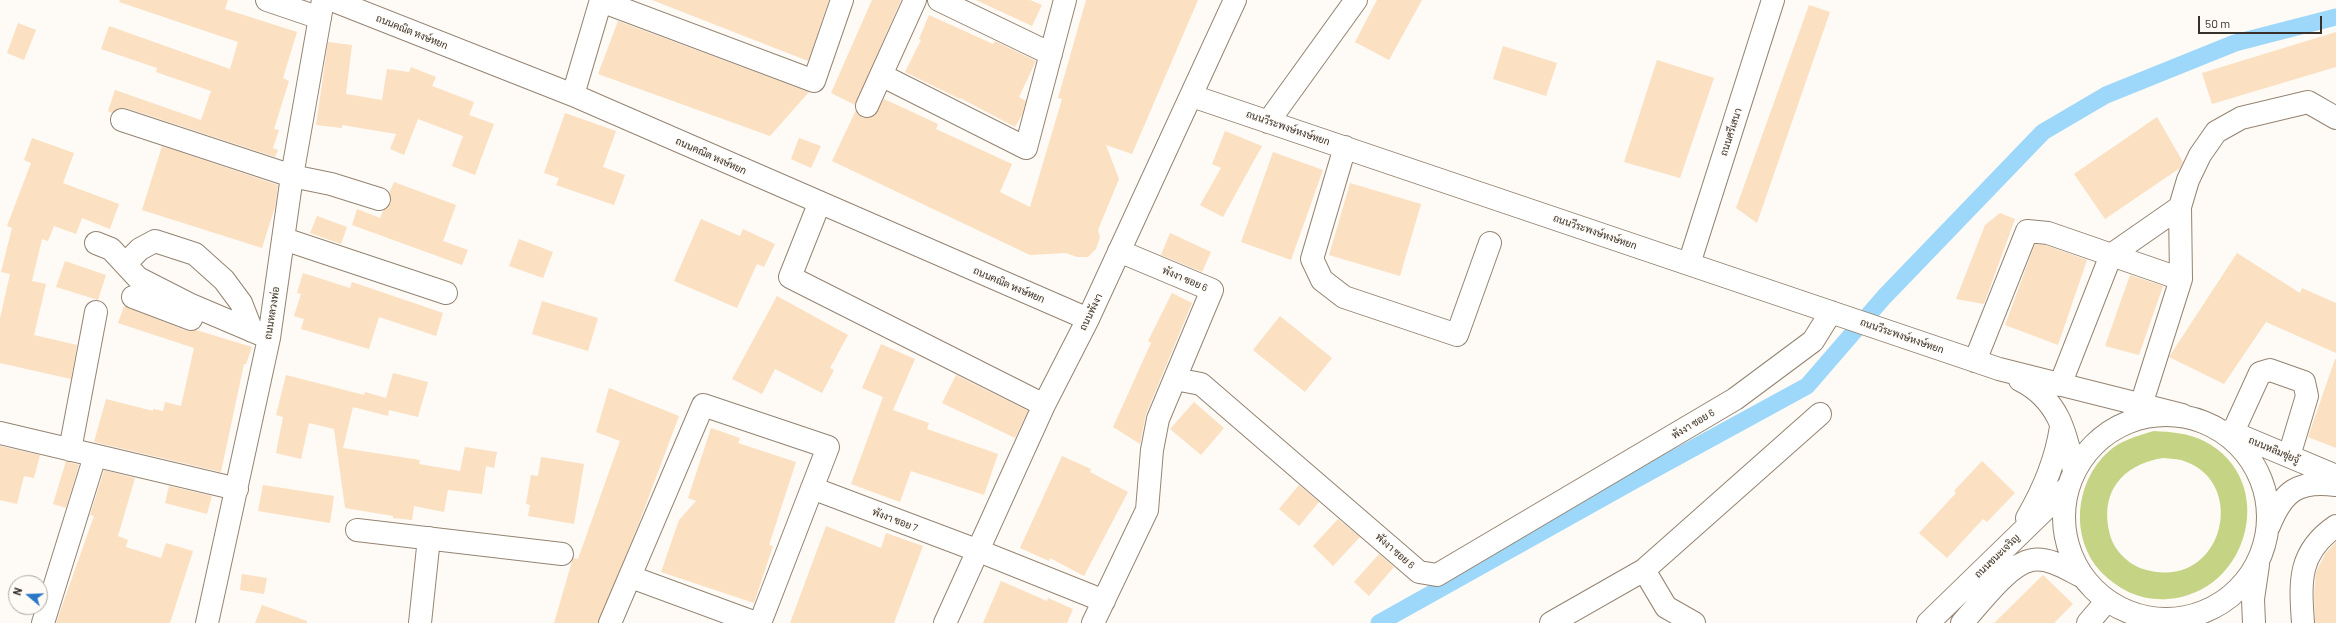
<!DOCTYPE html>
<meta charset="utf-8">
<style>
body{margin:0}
#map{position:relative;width:2336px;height:623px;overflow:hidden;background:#fefaf6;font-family:Barlow,sans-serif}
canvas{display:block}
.north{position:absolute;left:8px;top:575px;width:40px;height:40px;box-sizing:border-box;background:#fefaf6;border:1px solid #afaaa4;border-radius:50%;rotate:289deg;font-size:11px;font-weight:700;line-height:16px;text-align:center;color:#383129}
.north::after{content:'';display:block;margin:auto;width:14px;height:18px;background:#2978c7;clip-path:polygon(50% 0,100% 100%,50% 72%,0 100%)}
.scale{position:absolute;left:2198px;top:16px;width:124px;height:18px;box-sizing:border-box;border:2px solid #383129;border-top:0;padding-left:5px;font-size:12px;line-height:14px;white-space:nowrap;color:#383129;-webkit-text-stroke:3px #fefaf6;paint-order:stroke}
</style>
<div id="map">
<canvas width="2336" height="623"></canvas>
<div class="north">N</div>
<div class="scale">50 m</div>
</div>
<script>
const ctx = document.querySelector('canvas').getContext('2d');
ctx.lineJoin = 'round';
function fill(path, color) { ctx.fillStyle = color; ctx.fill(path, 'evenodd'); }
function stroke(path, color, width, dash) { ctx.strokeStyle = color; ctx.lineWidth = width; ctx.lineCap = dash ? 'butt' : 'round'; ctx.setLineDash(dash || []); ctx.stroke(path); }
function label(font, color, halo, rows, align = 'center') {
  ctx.font = font + ' Barlow,Sarabun,sans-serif'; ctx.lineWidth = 3; ctx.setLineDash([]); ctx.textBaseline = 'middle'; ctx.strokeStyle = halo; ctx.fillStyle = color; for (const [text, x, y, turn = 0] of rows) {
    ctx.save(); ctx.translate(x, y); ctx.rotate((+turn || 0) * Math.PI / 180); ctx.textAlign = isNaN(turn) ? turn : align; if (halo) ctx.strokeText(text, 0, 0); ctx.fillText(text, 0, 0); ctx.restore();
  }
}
fill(new Path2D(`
 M2154,431C2171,432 2188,433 2204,441C2279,479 2250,593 2168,599C2142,601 2120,591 2101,572C2070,539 2074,483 2108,452C2121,440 2137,436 2154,431ZM2163,458C2168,458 2175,459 2181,460C2251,480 2223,594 2143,569C2128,564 2114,550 2110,535C2099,493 2121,465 2163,458Z`), '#c5d484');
stroke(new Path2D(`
 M1379,623L1633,481L1807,386L1884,297L2043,132L2106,95L2235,43L2336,17`), '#9dd7f9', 17);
fill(new Path2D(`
 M120,0H228L225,9L297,32L283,78L289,81L274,129L279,130L273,148L278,150L275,157L126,108H119L112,113L108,111L115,90L201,120L211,91L156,72L157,68L101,49L109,26L230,69L238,42L119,2Z
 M652,0H829L808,61Z
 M872,0H901L855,105L831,93Z
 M976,0H1030L1042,5L1032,26Z
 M1086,0H1198L1132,154L1106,145L1119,179L1098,230L1100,237L1096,249L1088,257H1077L1066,253L1030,255L832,161L856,110L862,118L874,116L884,99L938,124L936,129L1012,164L1000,192L1030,207L1062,99L1058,98Z
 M1377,0H1422L1389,60L1355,42Z
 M1809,5L1830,12L1757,223L1736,208Z
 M929,15L993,44L995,41L1036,61L1019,97L1026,101L1022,115L1015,127L960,98V99L905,72L921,40L919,39Z
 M618,21L809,92L770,136L598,74Z
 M18,23L36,30L24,60L7,53Z
 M2336,32V67L2212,104L2202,73Z
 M328,42L352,45L346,94L382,100L387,69L409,72L411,67L436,77L432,86L474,102L469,115L494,124L475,175L452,166L463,136L418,119L404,155L390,149L396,134L342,125V128L316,125Z
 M1503,46L1557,63L1546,96L1493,79Z
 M1657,60L1714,78L1680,178L1624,162Z
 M565,113L616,131L603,167L625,175L614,205L556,185L559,178L544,173Z
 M2157,117L2183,162L2180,168L2105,219L2074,174Z
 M1225,131L1262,146L1223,217L1200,205L1221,168L1212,164Z
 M32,138L74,153L63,183L119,204L110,229L82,218L76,234L54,226L48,241L42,239L32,281L46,284L34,335L77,345L71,379L0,363V318L10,274L1,272L12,228L7,226L31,163L24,160Z
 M799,138L821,146L811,168L791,159Z
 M162,146L278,185L275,207L262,248L142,210Z
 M1273,152L1323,170L1291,260L1241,242Z
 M394,182L456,205L443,241L468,250L462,265L352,225L357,209L380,218L383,211L391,203L389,193Z
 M1350,183L1421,204L1400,276L1329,255Z
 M2000,213L2015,219L1984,304L1956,299L1985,225Z
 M317,216L347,227L341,244L310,233Z
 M701,219L740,236L743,229L775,244L764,267L757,264L737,308L674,281Z
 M1170,233L1211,252L1202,272L1161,255Z
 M519,239L553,252L543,278L509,266Z
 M2035,244L2045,245L2087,260L2058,345L2005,325Z
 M2237,253L2300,293L2302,288L2336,303V353L2266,322L2224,384L2169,357Z
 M65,261L106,275L98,300L56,287Z
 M303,273L350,288L352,282L443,313L436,336L379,317L369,349L301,329L304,319L294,316L301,294L297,293Z
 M2130,275L2163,286L2139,355L2105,346Z
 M1172,293L1192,303L1146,414L1140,444L1113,427L1151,343L1148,341Z
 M777,296L848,335L830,368L834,370L822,393L775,369L762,394L732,379Z
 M542,301L598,318L588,351L532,334Z
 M124,306L187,331L196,330L252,347L246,364H244L221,472L94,442L106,399L153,411V409L163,411L165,402L181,406L194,348L118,323Z
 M1280,316L1332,358L1305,392L1253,350Z
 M881,344L915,359L893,410L929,423L927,429L998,454L984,495L911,471L900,502L851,484L883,397L862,388Z
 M2335,359H2336V448L2308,437Z
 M393,373L428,382L418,417L389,410L388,416L353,407L343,448L420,460L419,464L460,471L465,447L497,452L494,468L486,466L482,494L448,490L444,512L414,506L412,520L393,518V516L345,508L334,429L309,423L301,459L276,453L283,417L276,415L286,375L364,395L365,392L386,398Z
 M956,375L1028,411L1015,438L942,403Z
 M609,388L679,416L639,523L598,623H554L573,558L578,559L620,441L596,432Z
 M1194,402L1224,428L1201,455L1170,429Z
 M711,428L740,438L738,443L796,462L769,545L773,546L754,603L661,572L679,520L696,501L688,498Z
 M0,446L40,455L34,478L24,476L17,504L0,500Z
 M1062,456L1091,469L1090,472L1128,492L1084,576L1050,558L1049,561L1020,548Z
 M541,457L584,464L574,524L528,516L530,505L526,504L531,475L538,476Z
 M66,461L79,465L66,508L53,504Z
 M1982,461L2015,493L1987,522L1983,519L1947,558L1919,533L1956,493L1954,491Z
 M104,470L135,478L118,536L128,540L126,547L161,558L166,543L193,551L170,623H56L94,516L90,515Z
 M263,485L334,496L330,523L258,511Z
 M1299,485L1319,502L1299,526L1279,509Z
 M169,486L212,496L207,514L165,503Z
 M1338,519L1360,537L1333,566L1313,546Z
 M826,526L881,548L886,533L923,546L894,623H790Z
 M2336,542V623H2315L2314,594L2316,572L2325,554Z
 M1379,554L1394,567L1369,596L1354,582Z
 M242,574L267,578L264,594L240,590Z
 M2043,575L2073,604L2054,623H1994Z
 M1001,581L1047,601L1048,598L1073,609L1067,623H983Z
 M262,605L307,621V623H255Z`), '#fbe0c1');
const minor = new Path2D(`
 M267,0L320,18
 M332,0L573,95L1088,319
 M939,0L1051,54
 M601,1L814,81L842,0
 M881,75L1026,148L1065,0
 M573,95L601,0
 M1192,96L1999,369L2182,415
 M867,106L915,0
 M122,120L292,176L331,184L379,199
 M1268,122L1356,0
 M1345,147L1312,259L1322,280L1344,297L1457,335L1490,243
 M819,204L790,277L1044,405
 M284,239L446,293
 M96,243L111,249L138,278L189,304L269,338
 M126,263L140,249L155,241L195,254L224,280L241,303L252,331
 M1689,264L1773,0
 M133,297L191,319
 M1975,361L2027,231L2048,233L2181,279
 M1175,379L1201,384L1419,572L1437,575L1735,399L1813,341L1831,312
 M2020,380C2058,399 2066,432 2074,471
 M2060,385L2111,255L2180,207
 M2141,405L2181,279L2180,207L2188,180L2200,155L2216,132L2241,118L2308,102L2336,118
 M2064 517a102 102 0 1 1 204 0a102 102 0 1 1-204 0Z
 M2229,431L2336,476
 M2233,432L2260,373L2270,370L2304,382L2307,396L2289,456
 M0,433L237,489
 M70,450L96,312
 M812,488L979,551L1104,601
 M2027,518C2044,489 2056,460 2061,427
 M2269,526C2283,491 2298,480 2336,485
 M357,530L562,554
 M1644,570L1666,607L1694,623
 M631,577L756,623
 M43,623L95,456
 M207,623L269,338L292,176L323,0
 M420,623L429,538
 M610,623L703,405L828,447L760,623
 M945,623L1044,405L1088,319L1235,0
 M1093,623L1147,510L1152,450L1158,419L1212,290L1119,251
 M1551,623L1644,570L1820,414
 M1928,623L2067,488
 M1962,623C1979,605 2008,564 2032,560C2049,557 2067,569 2081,576
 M2088,623L2106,602
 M2254,623L2253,599L2258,565
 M2303,623C2300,581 2298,552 2336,526`);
stroke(minor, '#948472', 24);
stroke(minor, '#fff', 22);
label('10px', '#383129', '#fefaf6', [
 ["ถนนคณิต หงษ์หยก",412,32,22],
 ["ถนนวีระพงษ์หงษ์หยก",1288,128,19],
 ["ถนนศรีเสนา",1731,132,-72],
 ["ถนนคณิต หงษ์หยก",711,156,24],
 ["ถนนวีระพงษ์หงษ์หยก",1595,232,19],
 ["พังงา ซอย 6",1185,279,23],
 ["ถนนคณิต หงษ์หยก",1009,285,23],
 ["ถนนพังงา",1091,312,-64],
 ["ถนนหลวงพ่อ",272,313,-81],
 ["ถนนวีระพงษ์หงษ์หยก",1902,336,19],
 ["พังงา ซอย 6",1693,424,-31],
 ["ถนนหลิมซุ่ยจู้",2274,450,23],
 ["พังงา ซอย 7",895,520,21],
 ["พังงา ซอย 6",1395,551,41],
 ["ถนนชนะเจริญ",1997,556,-44]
]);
</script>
